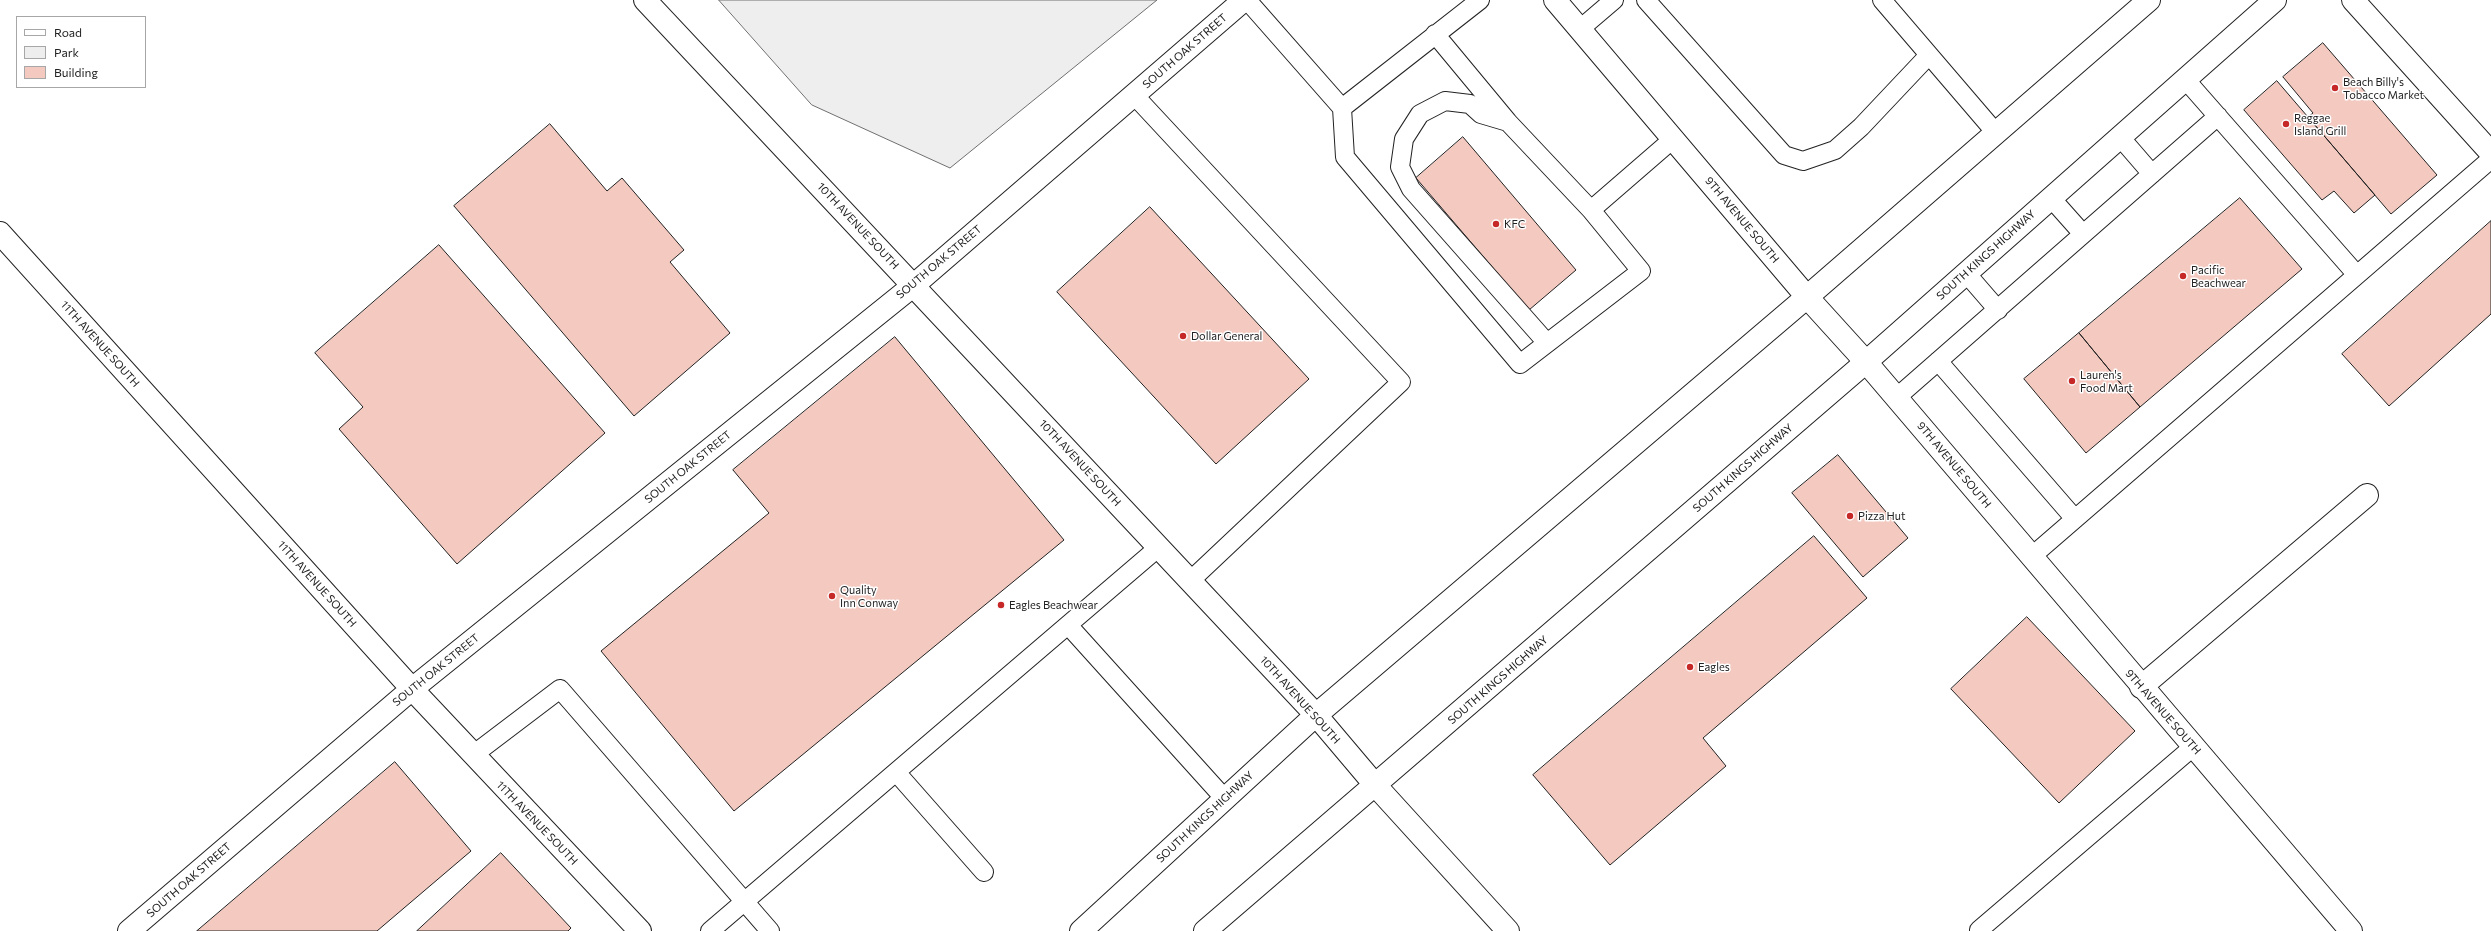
<!DOCTYPE html>
<style>
body{margin:0}
#map{position:relative;width:2491px;height:931px;overflow:hidden;background:#fff;font-family:Commissioner,sans-serif}
canvas{display:block}
.legend{position:absolute;left:16px;top:16px;width:130px;height:72px;box-sizing:border-box;background:#fff;border:1px solid #a7a7a7;margin:0;padding:5px 7px;list-style:none;font-size:12px;color:#222}
.legend li{display:flex;align-items:center;gap:8px;height:20px}
.legend b{width:20px;border:1px solid #a7a7a7}
</style>
<div id="map">
<canvas width="2491" height="931"></canvas>
<ul class="legend">
<li><b style="height:5px;background:#fff"></b>Road</li>
<li><b style="height:11px;background:#eee"></b>Park</li>
<li><b style="height:11px;background:#f3c9c0"></b>Building</li>
</ul>
</div>
<script>
const ctx = document.querySelector('canvas').getContext('2d');
ctx.lineJoin = 'round';
function fill(path, color) { ctx.fillStyle = color; ctx.fill(path, 'evenodd'); }
function stroke(path, color, width, dash) { ctx.strokeStyle = color; ctx.lineWidth = width; ctx.lineCap = dash ? 'butt' : 'round'; ctx.setLineDash(dash || []); ctx.stroke(path); }
function label(font, color, halo, rows, align = 'center') {
  ctx.font = font + ' Commissioner,sans-serif'; ctx.lineWidth = 3; ctx.setLineDash([]); ctx.textBaseline = 'middle'; ctx.strokeStyle = halo; ctx.fillStyle = color; for (const [text, x, y, turn = 0] of rows) {
    ctx.save(); ctx.translate(x, y); ctx.rotate((+turn || 0) * Math.PI / 180); ctx.textAlign = isNaN(turn) ? turn : align; if (halo) ctx.strokeText(text, 0, 0); ctx.fillText(text, 0, 0); ctx.restore();
  }
}
const green = new Path2D(`
 M719,0H1157L950,168L812,105Z`);
fill(green, '#eee');
stroke(green, '#6f6f6f', 1);
const building = new Path2D(`
 M2323,43L2437,175L2391,214L2308,117L2313,113L2283,77Z
 M2277,81L2375,195L2354,213L2334,191L2322,200L2244,110Z
 M550,124L607,191L622,178L684,250L670,262L730,333L634,416L454,206Z
 M1463,137L1576,270L1529,310L1416,178Z
 M2240,198L2302,269L2140,407L2079,333Z
 M1150,207L1309,379L1216,464L1057,292Z
 M2491,221V314L2389,406L2342,354Z
 M439,245L605,433L457,564L339,429L363,407L315,353Z
 M2079,333L2140,407L2086,453L2024,379Z
 M895,337L1064,540L734,811L601,651L769,513L733,470Z
 M1838,455L1908,538L1863,577L1792,493Z
 M1814,536L1867,598L1703,738L1726,766L1610,865L1533,775Z
 M2027,617L2135,731L2059,803L1951,689Z
 M395,762L471,851L377,931H197Z
 M501,853L571,928L568,931H417Z`);
fill(building, '#f3c9c0');
stroke(building, '#222', 1);
const lane = new Path2D(`
 M1247,0L1342,108L1345,157L1520,364L1641,271L1591,210L1508,122L1435,34
 M1646,0L1784,155L1803,161L1835,150L1861,127L1929,55
 M1882,0L1996,133
 M1580,29L1614,0
 M2185,79L2357,275
 M1134,95L1401,382L1190,581
 M1342,108L1480,0
 M1508,122L1481,114L1470,104L1445,101L1420,114L1404,139L1400,167L1411,189L1547,343
 M2120,137L2152,174
 M2051,198L2083,234
 M1591,210L1673,139
 M1966,273L1998,310
 M1938,361L2075,519
 M1896,398L2218,116
 M2031,557L2491,159
 M1068,625L1225,799
 M473,755L560,689L770,931
 M896,772L984,872
 M1979,930L2193,747
 M710,931L1159,547`);
const street = new Path2D(`
 M645,0L1316,715L1376,786L1508,931
 M2353,0L2491,153
 M0,233L412,689L640,931
 M2141,687L2367,495
 M129,931L412,689L914,285L1244,0`);
const secondary = new Path2D(`
 M1555,0L1807,297L1866,362L2351,931`);
const primary = new Path2D(`
 M1081,931L1316,715L1807,297L2149,0
 M1205,931L1866,362L2275,0`);
stroke(lane, '#222', 20);
stroke(street, '#222', 24);
stroke(secondary, '#222', 24);
stroke(primary, '#222', 24);
stroke(lane, '#fff', 18);
stroke(street, '#fff', 22);
stroke(secondary, '#fff', 22);
stroke(primary, '#fff', 22);
for (const [x, y, r, color] of [
 [2335,88,4,"#c62828"],
 [2286,124,4,"#c62828"],
 [1496,224,4,"#c62828"],
 [2183,276,4,"#c62828"],
 [1183,336,4,"#c62828"],
 [2072,381,4,"#c62828"],
 [1850,516,4,"#c62828"],
 [832,596,4,"#c62828"],
 [1001,605,4,"#c62828"],
 [1690,667,4,"#c62828"]
]) { const dot = new Path2D(); dot.arc(x, y, r, 0, 2 * Math.PI); ctx.fillStyle = color; ctx.fill(dot); stroke(dot, '#fff', 1.5); }
label('11px', '#222', '#fff', [
 ["SOUTH OAK STREET",1185,51,-41],
 ["9TH AVENUE SOUTH",1742,220,50],
 ["10TH AVENUE SOUTH",858,226,47],
 ["SOUTH KINGS HIGHWAY",1986,255,-42],
 ["SOUTH OAK STREET",939,262,-40],
 ["11TH AVENUE SOUTH",100,344,48],
 ["10TH AVENUE SOUTH",1080,463,47],
 ["9TH AVENUE SOUTH",1954,465,50],
 ["SOUTH OAK STREET",688,467,-39],
 ["SOUTH KINGS HIGHWAY",1743,468,-41],
 ["11TH AVENUE SOUTH",317,584,48],
 ["SOUTH OAK STREET",436,670,-39],
 ["SOUTH KINGS HIGHWAY",1498,680,-41],
 ["10TH AVENUE SOUTH",1300,700,48],
 ["9TH AVENUE SOUTH",2163,712,49],
 ["SOUTH KINGS HIGHWAY",1205,817,-43],
 ["11TH AVENUE SOUTH",537,823,46],
 ["SOUTH OAK STREET",189,880,-41]
]);
label('11px', '#222', '#fff', [
 ["Beach Billy's",2343,82],
 ["Tobacco Market",2343,95],
 ["Reggae",2294,118],
 ["Island Grill",2294,131],
 ["KFC",1504,224],
 ["Pacific",2191,270],
 ["Beachwear",2191,283],
 ["Dollar General",1191,336],
 ["Lauren's",2080,375],
 ["Food Mart",2080,388],
 ["Pizza Hut",1858,516],
 ["Quality",840,590],
 ["Inn Conway",840,603],
 ["Eagles Beachwear",1009,605],
 ["Eagles",1698,667]
], 'left');
</script>
